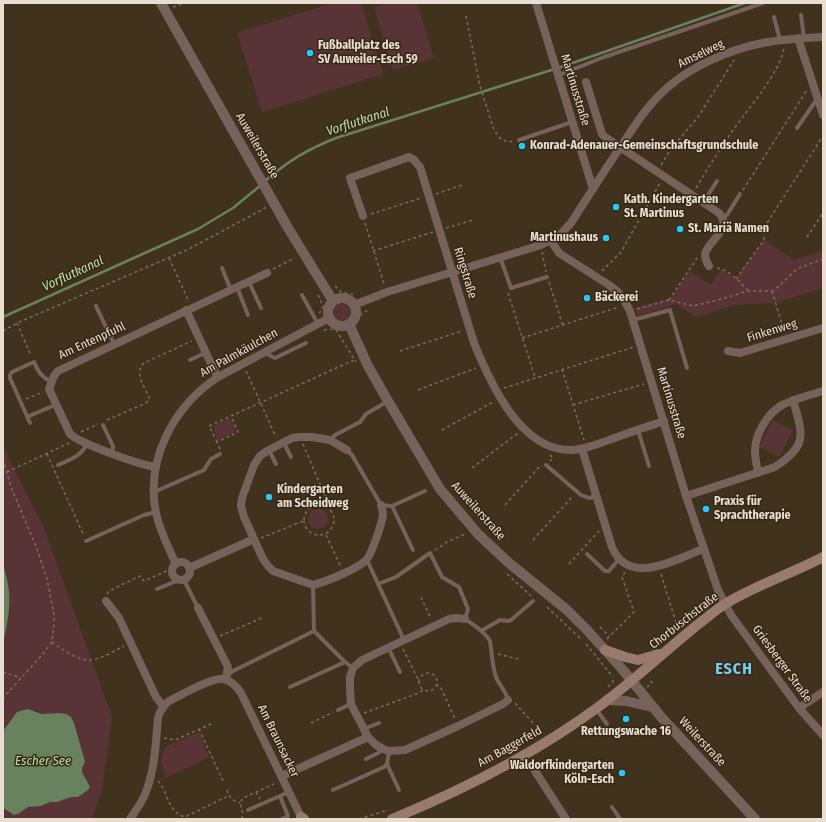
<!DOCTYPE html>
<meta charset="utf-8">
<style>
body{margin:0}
#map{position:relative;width:826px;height:822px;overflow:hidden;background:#41321e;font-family:"Fira Sans Condensed",sans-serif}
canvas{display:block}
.frame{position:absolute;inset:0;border:4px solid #e8ded2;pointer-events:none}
</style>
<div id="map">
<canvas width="826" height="822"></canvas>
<div class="frame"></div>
</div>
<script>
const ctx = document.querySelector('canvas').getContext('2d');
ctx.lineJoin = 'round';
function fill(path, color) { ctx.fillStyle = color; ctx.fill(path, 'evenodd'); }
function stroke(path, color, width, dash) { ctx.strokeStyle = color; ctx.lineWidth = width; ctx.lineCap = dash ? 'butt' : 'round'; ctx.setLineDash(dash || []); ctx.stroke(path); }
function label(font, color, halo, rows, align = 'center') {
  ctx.font = font + ' "Fira Sans Condensed",sans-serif'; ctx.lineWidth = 3; ctx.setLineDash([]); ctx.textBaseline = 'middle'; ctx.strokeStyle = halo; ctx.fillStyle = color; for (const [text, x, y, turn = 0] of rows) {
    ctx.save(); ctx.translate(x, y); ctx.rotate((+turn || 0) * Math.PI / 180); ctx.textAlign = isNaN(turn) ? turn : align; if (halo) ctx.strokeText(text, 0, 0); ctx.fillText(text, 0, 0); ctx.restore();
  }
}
fill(new Path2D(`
 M333,3H361L383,74L262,112L237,33Z
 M386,3H417L434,58L393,70L374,7Z
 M764,240L794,260L823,251V288L774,303L734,305L696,317L676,304L638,316L635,308L670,298H672L689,271L711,285L721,269L736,279Z
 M334 312a8 8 0 1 1 16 0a8 8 0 1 1-16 0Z
 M230,418L236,431L218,440L213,426Z
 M773,420L793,430L779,457L759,447Z
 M3,447L44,528L112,717L102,790L92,819H3V808L10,813L14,815L18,814L28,807L41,806L50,802H57L71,797H78L88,790L90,787L82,772V768L84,762L82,756L59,713L46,715L32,709L13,717L3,731V643L10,612L8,579L3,565Z
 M308 519a10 10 0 1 1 20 0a10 10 0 1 1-20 0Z
 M199,732L209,757L166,778L161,761L165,747Z`), '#593437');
fill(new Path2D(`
 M3,565C13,593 10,615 3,643Z
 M28,709L42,714L59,713L66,714L71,717L74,723L85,762L82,768V772L90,787L88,790L78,797H71L57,802H50L41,806L28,807L18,814L14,815L3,808V731L17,712Z`), '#68825d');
stroke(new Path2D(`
 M265,181C288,161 308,149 336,138L561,67L745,3
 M3,317L198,229L233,208L261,185`), '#68825d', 2.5);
stroke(new Path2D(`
 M173,7L186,3
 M466,16L480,86L494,130L500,138L507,142L514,141
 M661,165L671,149L698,117L734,60
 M696,188C707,170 717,153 729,136C744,113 780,74 784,48
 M743,190L807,90
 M436,194L462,185
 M371,214L421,198
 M365,223L384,284
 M446,228L473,220
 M807,237L823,213
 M373,251L433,232
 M542,252L546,272
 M169,258L189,302
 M717,268C729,270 741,282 748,291
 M273,269L295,258
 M602,271L621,252L660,183
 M736,279L764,240L765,226L823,136
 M549,282L563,326
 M335,286L341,292L356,295
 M772,291L784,331
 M508,293L535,377
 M318,295L323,306L322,310L319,313
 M669,300L697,258
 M637,309L669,300L693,306L718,300L748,291H772L779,286L797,269L823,259
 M358,321L361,314L368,310V308
 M17,323L31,356
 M324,330L329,329L336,330L356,362
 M3,331L17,323L189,249L267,207
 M522,338L619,307
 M400,351L462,331
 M562,369L584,440
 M246,371L276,437
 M504,388L634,347
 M418,390L476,368
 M26,399L43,392
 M573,405L644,384
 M107,420L146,403L149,400V397C144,386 134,373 144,363L192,341
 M442,430L493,402
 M81,432L98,424
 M217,442L209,426L354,360
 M303,444L325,496L326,501L324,505
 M220,449L217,442L238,432L231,416
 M47,454L84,536
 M550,455L553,458L550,461
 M3,459L11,487L37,549L47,579L54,615V624L52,642L42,655L3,698
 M472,468L518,433
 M7,472L69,443
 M304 520a15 15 0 1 1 30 0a15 15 0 1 1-30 0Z
 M505,505L541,465
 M326,535L341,567
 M261,538L298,523L304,521
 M533,540L573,496
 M435,550L447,542L465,534
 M569,564L599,531
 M507,574L531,596
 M661,574L678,629
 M107,594L109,591L140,576L144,581L171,569
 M421,597L431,619
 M547,607L582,640
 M600,627L609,636
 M220,636L264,617
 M607,639L634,612L622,577L625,572
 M52,642C60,648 78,661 89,660C100,660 114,651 124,646
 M586,644L613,677
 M403,649L419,681
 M498,654L518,659
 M3,672L21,678
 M419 682a9 9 0 1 1 18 0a9 9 0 1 1-18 0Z
 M436,684L441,688L455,719
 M608,687L615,679
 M647,687L652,683L649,678
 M515,703L543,734
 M364,713L419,693L423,690
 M311,723L333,712
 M199,729L224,783
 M164,738L175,740L211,724
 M158,781C169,793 167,812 185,817L230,795
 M227,790L231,799L240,803
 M256,792L260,799
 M242,819L243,814L240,803L243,798L276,783
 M359,819L388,810`), '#7a6d5b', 1.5, [3, 3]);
stroke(new Path2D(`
 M801,15L804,38
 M774,17L780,40
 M559,75L604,57L763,3
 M797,128L817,99
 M519,140L572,122
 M703,203L717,181
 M722,217L727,215L740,194
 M500,257L511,288L547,277
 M222,268L231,290
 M249,282L261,308
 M237,287L248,315
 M302,295L318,324
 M96,306L114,344
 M633,320L670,310L687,368
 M265,353L275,358L306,343
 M190,360L205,353
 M27,417L55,405
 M30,423L10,378V375L12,372L34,362C38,372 42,377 51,382
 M103,425L113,446L112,453
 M638,430L649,466
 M330,440L335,435L360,422L366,414L388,401
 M284,443L291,457
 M269,450L276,464
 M347,450L352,455L381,505L392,506L413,550
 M58,465C71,459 80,457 87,444
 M546,465L581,495L589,498L596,496
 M154,492L204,470L211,459L220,454
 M392,506L425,491
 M86,541L144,515L156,512
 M587,554L605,571H609L619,559
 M367,560L404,640
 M184,580L198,608
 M378,584L396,577L430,553L442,577L459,587L468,609L465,619C474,625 485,632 490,641C492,653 492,666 496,677C499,685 506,691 508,700
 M313,585L314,631
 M157,589L179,580
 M314,631L345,662L353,668
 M481,631L500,620L508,621L511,620L533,601
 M388,647L400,672
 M228,676L231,672L314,631
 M290,687L345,662
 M596,709L607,724
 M338,710L351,704
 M364,729L379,723
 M366,759L378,753L383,749
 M387,764L399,790
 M333,790L384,767L387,764L389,751
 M280,796L288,816L282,819
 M612,807L620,819
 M248,810L289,792`), '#76625a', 4);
stroke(new Path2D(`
 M536,3L593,189
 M798,38L823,115
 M586,82L602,134L605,137L719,213C734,229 708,240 705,254C705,259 707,263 709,266
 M363,216L350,178L409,157L413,159L420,167L474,343C490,382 520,451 571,450C584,450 597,444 609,440C627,433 646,427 664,421
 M551,241L559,253L609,285L618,292L623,298L630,311L686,496L718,590L731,615L799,708L823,735
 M354,305L387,292L541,245L558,237L571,223C587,198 603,173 619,149C634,127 647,105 668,87C692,66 731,49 763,43C783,39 803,38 823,37
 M186,310L214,370L218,377
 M728,351L740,353L823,328
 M582,449L612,547C629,587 674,560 703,549
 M347,450L330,440L312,437H299L292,438L267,451L260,456L254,465L242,498L241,506L244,517L263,559L268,566L273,571L313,585C325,582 360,568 367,559C372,553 382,523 383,515C383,512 382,508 381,505
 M156,467C140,465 81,444 70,434L49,389L54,376L58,371L267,273
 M758,473C757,466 755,459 755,451C755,434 767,414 782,405C795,399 809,395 823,391
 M686,496L775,467C808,445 803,435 793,400
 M172 571a9 9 0 1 1 18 0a9 9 0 1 1-18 0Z
 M176,564C168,547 160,531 156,513C145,459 174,406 218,377L329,318
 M189,568L254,539
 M106,601L119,618L156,697L163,706
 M198,608L228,667L226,679
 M465,619L457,618L449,619L362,660L353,668L350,677V688L351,704L368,737L375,744L383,749L389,751L405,750L458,726L503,704L508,700
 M799,708L823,692
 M535,771L566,819
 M282,776L368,737
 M130,819C136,810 144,800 147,789C155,767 156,741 158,718C160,710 163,706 169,701C181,695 212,677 224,679C232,681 237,687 241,693L302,819`), '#76625a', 8);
stroke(new Path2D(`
 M161,3L288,228L333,301
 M328 312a14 14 0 1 1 28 0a14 14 0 1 1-28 0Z
 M349,324L368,366L388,401L440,489L478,534L509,563L567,610L587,630L623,670L662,718L755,819
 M607,700L626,701L652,707`), '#76625a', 10);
stroke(new Path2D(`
 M605,650L625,657L638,660L659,654
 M301,817L304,819
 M392,819C465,789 538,752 601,705C636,679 667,649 701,622C709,616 717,609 725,604C756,585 791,574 823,557`), '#997b6e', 10);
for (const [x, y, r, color] of [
 [310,53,4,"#25c9fe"],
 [522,146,4,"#25c9fe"],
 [616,207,4,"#25c9fe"],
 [680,229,4,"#25c9fe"],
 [606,238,4,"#25c9fe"],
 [587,298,4,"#25c9fe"],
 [269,497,4,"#25c9fe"],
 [706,509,4,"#25c9fe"],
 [626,719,4,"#25c9fe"],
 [622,773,4,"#25c9fe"]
]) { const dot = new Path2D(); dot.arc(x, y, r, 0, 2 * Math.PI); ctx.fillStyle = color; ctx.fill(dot); stroke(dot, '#362814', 1.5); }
label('bold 12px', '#e8ded2', '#362814', [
 ["Fußballplatz des",318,46],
 ["SV Auweiler-Esch 59",318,60],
 ["Konrad-Adenauer-Gemeinschaftsgrundschule",530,146],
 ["Kath. Kindergarten",624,200],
 ["St. Martinus",624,214],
 ["St. Mariä Namen",688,229],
 ["Martinushaus",598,238,"right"],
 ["Bäckerei",595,298],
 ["Kindergarten",277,490],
 ["am Scheidweg",277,504],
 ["Praxis für",714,502],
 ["Sprachtherapie",714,516],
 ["Rettungswache 16",626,732,"center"],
 ["Waldorfkindergarten",614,766,"right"],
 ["Köln-Esch",614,780,"right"]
], 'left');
label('12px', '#e8ded2', '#362814', [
 ["Amselweg",701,54,-26],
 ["Martinusstraße",575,90,73],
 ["Auweilerstraße",257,146,60],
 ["Ringstraße",465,273,73],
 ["Finkenweg",772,331,-17],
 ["Am Entenpfuhl",92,341,-25],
 ["Am Palmkäulchen",239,353,-29],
 ["Martinusstraße",671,403,73],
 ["Auweilerstraße",478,511,48],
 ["Chorbuschstraße",684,621,-38],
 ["Griesberger Straße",782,664,54],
 ["Am Braunsacker",278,741,64],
 ["Weilerstraße",702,742,47],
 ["Am Baggerfeld",510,747,-29]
]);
label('italic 13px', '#b6e0a4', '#362814', [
 ["Vorflutkanal",358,122,-18],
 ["Vorflutkanal",73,274,-25],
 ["Escher See",43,761]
]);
ctx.letterSpacing = '1px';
label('bold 16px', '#74cdf2', '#362814', [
 ["ESCH",734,670]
]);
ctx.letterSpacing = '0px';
</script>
